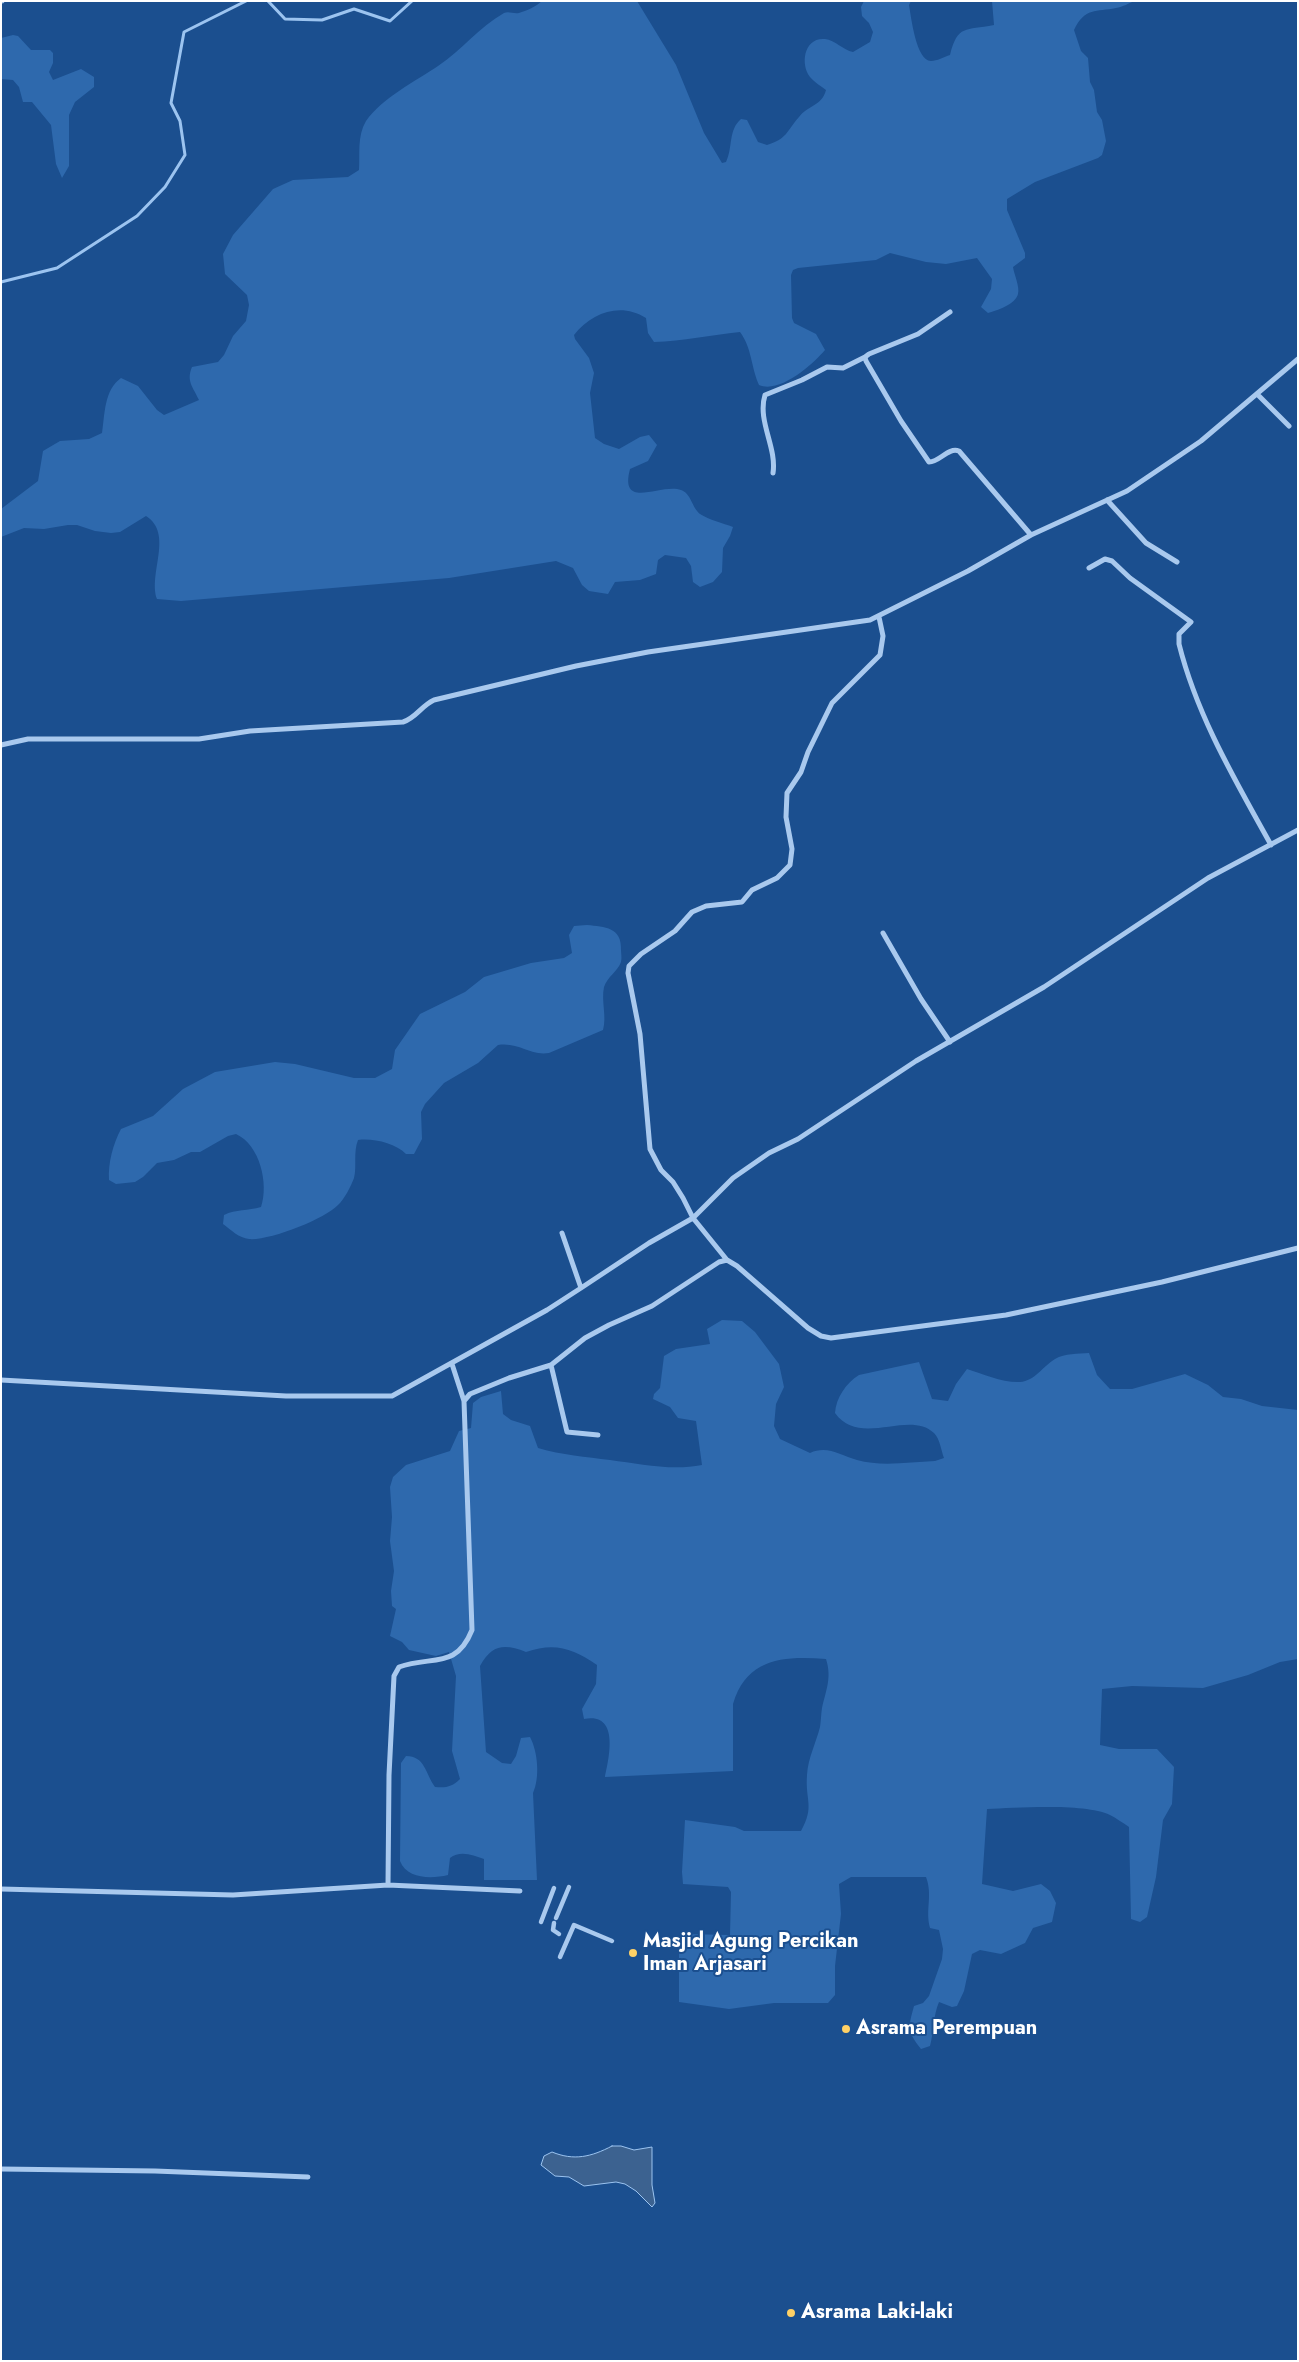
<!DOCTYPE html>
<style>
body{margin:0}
#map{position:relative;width:1299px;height:2362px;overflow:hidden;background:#1b4f8f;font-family:Jost,sans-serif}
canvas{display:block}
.frame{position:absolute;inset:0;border:2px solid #fff;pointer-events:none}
</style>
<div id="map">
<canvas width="1299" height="2362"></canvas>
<div class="frame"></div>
</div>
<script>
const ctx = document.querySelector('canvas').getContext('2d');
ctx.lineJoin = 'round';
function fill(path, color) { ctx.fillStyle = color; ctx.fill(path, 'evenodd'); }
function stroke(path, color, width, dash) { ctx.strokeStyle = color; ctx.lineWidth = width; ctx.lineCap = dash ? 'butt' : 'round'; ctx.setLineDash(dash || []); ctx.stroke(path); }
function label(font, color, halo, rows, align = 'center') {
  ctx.font = font + ' Jost,sans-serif'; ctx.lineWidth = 4; ctx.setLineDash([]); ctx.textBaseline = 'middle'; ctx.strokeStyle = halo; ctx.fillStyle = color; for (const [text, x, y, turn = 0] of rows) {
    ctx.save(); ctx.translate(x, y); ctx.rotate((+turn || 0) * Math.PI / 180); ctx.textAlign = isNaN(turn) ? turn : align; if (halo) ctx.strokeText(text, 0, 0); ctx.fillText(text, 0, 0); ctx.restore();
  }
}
fill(new Path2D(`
 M542,1H637L676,65L704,133L722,163L726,162C733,148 728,130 741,119L747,120L758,142L767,145C788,138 785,133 799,117C808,105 822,106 826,90C821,86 814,82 810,77C800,64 804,37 825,39C835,40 843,50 853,52L870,42L873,32L869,23L862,16L861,7L864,1H911L909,5C911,16 916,61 931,61C937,61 944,57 950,55C958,24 965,31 994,25L992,1H1135C1129,3 1123,7 1116,8C1096,12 1085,7 1074,30L1081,51L1088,58L1090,82L1094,90L1097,112L1102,120L1106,141L1102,155L1098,158L1035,182L1007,199V210L1025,253V258L1013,267C1014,274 1020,287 1018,294C1016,304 996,311 988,313L981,307L991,289L992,279L977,258L946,264L926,262L890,253L876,260L798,268L793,270L791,275L792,318L794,323L816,334L825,350C813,364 780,394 759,385C751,367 752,348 740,332C711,335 683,341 654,342L648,333L646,318C621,302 592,312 574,335L575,339L589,358L594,373L590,393L595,438L604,444L619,449L640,437L649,435L657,445L648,461L630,469C619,511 661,483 681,490C691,493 692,508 700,514C709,520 723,523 733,527L730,536L723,548L722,572L713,582L700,587L693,582L691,566L686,558L665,555L658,560L656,574L640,580L615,582L608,594L589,591L582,585L573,568L556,561L449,578L181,601L157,599C148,573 174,534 146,516L120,532L111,533L95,531L77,525H68L44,529L24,528L1,537V509L38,481L43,451L60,441L89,439L102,433C105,414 104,390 121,378L138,386L157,410L164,415L199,400C193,387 186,381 192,367L218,362L224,355L233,336L246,321L249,305L247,295L225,274L223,254L233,235L273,189L293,180L348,177L359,170C360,154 357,136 366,121C381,99 417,80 438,66C462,50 479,27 504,13C509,11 513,14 519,13C526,11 537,6 542,1Z
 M13,35L18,36L31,50H50L53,53V63L49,72L53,80L81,69L94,77V87L75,102L69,115V166L62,178L56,164L51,125L32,102H23L19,87L13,80L1,79V38Z
 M587,925C605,927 622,927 621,950C621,953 622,958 621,962C618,971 607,977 604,987C601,1002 607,1016 603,1030L549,1053C529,1056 520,1042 498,1045L478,1063L444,1083L425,1104L421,1112L422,1139L414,1154H406C395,1143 373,1138 358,1140C353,1153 357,1166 354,1178C351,1186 344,1200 338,1205C325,1219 269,1241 249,1239C239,1238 231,1230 223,1224L224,1215C236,1209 248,1211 261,1207C269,1184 260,1145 236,1134L228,1136L200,1152H191L174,1160L157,1163L143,1177L135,1182L116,1184L109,1180C108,1163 113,1144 121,1129L153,1116L183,1089L215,1072L275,1062L295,1064L354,1078H375L392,1069L395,1050L420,1014L465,992L484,977L531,963L564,958L572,953L569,935L574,926Z
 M722,1320L742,1321L755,1332L779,1364L784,1387L776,1404L774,1426L780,1439L810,1453C827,1445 840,1455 857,1460C881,1467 910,1462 935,1461L944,1458C941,1450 940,1439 934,1433C909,1409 860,1448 835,1413C836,1398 846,1383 859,1375L919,1362L932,1399L948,1401L956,1384L967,1369C983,1374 1003,1383 1020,1382C1035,1381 1043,1366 1055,1359C1065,1353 1078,1354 1089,1353L1097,1375L1110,1389H1132L1185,1374L1208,1385L1223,1397L1241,1399L1262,1406L1298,1410V1659L1280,1662L1248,1675L1203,1688L1132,1686L1102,1689L1100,1745L1119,1749H1157L1174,1767L1172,1804L1163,1820L1156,1877L1147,1917L1140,1922L1131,1919L1129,1827C1123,1823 1116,1818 1110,1815C1084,1803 1016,1808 987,1809L982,1884L1013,1891L1041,1884L1050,1891L1056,1903L1052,1922L1033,1928L1025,1943L1001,1954L980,1950L972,1954L964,1991L957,2006L952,2007L939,2002C933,2016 934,2031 930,2046L921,2049C907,2031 908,2028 914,2006L923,2003L929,1996L942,1959L943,1949L939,1930L930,1928C925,1909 933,1896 926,1877H851L839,1884L841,1914L835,1966V1995L828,2003H774L729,2009L679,2002V1937L683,1934L730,1935L731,1892L728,1887L683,1884L682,1872L685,1820L735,1827L744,1831H801C815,1806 805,1801 807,1775C808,1758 816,1743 820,1727C821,1721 821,1714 822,1708C826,1690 832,1678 826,1659C785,1656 747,1657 733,1704V1771L605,1777C609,1758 620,1712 584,1719L582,1709L596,1684L597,1665C573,1648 554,1642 526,1652C505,1644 492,1644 480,1666L486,1752L502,1763L511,1764L516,1756L521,1738L530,1737C538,1752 540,1778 533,1793L537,1880H484V1859C473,1855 460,1850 450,1858L448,1875C431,1879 407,1879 400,1861L401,1763L406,1756C425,1756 425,1773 435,1787C446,1788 452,1787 460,1779L452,1751L456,1676L449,1652L436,1656L409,1650L402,1642L390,1636L396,1609L392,1606L391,1591L394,1571L390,1541L392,1517L390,1487L393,1477L406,1465L450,1451L459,1431L471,1428L473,1403L481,1397L501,1391L503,1414L511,1420L530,1426L538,1448C562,1455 586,1457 610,1460C640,1464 672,1471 702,1465L696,1421L678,1418L670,1407L653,1399L654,1394L660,1388L664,1356L676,1349L710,1344L707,1329Z`), '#2e69ad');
const water = new Path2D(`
 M612,2146H621L634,2150L652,2147V2185L655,2203L652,2207L636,2191L625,2184L616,2182L584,2186L569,2177L555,2176L541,2165L544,2156L552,2152C574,2161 591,2157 612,2146Z`);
fill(water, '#3c6290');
stroke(water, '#9cc4f0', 1);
stroke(new Path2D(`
 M268,1L285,19L322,20L354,9L390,21L412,1
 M1,282L57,268L137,216L165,187L185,155L180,121L171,103L184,32L246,1`), '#9cc4f0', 3);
stroke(new Path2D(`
 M556,1918L569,1887
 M541,1922L554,1888
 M554,1923L553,1930L559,1934
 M560,1957L574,1925L612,1941`), '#a9c9ee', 4.5);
stroke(new Path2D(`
 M1,1H2
 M950,312L918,334L869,354L865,357L866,361L901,421L929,462C940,462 948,447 959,451L1031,535
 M1258,395L1289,426
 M773,473C777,447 757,421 765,395L802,380L827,367L843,368L865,357
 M1107,500L1146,543L1177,562
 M1089,568L1105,559L1112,561L1130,578L1191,622L1179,634V644C1197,716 1235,780 1271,845
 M879,617L883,636L880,655L832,703L808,752L801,772L787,793L786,817L792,849L790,865L777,878L752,890L742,902L706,906L692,912L675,931L641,954L629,966L628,973L640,1034L650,1149L661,1170L673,1182L683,1198L693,1218L727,1260L737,1266L808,1328L821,1336L831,1338L1006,1315L1162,1282L1298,1248
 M1,745L28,739H199L250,731L403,722C416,718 421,706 434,700L576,666L648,652L870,620L968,571L1031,535L1127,491L1201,441L1298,359
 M883,933L921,999L950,1042
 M562,1233L581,1288L649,1243L693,1218L733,1178L769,1153L798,1139L916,1061L1044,987L1208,878L1298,830
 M551,1365L567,1432L598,1435
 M1,1380L286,1396H392L547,1310L581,1288
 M464,1401L470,1394L509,1378L551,1365L585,1338L609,1325L652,1306L719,1262L727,1260
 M388,1885L389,1775L394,1676L399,1667C432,1655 456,1670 472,1630L464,1401L452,1364
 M1,1889L233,1895L388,1885L520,1891
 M1,2169L155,2171L308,2177`), '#a9c9ee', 5);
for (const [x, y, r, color] of [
 [633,1953,5,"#ffd166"],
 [846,2029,5,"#ffd166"],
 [791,2313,5,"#ffd166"]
]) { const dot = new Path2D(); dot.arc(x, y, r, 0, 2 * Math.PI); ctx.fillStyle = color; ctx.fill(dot); stroke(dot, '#1b4f8f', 2); }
label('bold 20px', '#fff', '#1b4f8f', [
 ["Masjid Agung Percikan",643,1942],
 ["Iman Arjasari",643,1965],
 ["Asrama Perempuan",856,2029],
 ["Asrama Laki-laki",801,2313]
], 'left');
</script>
